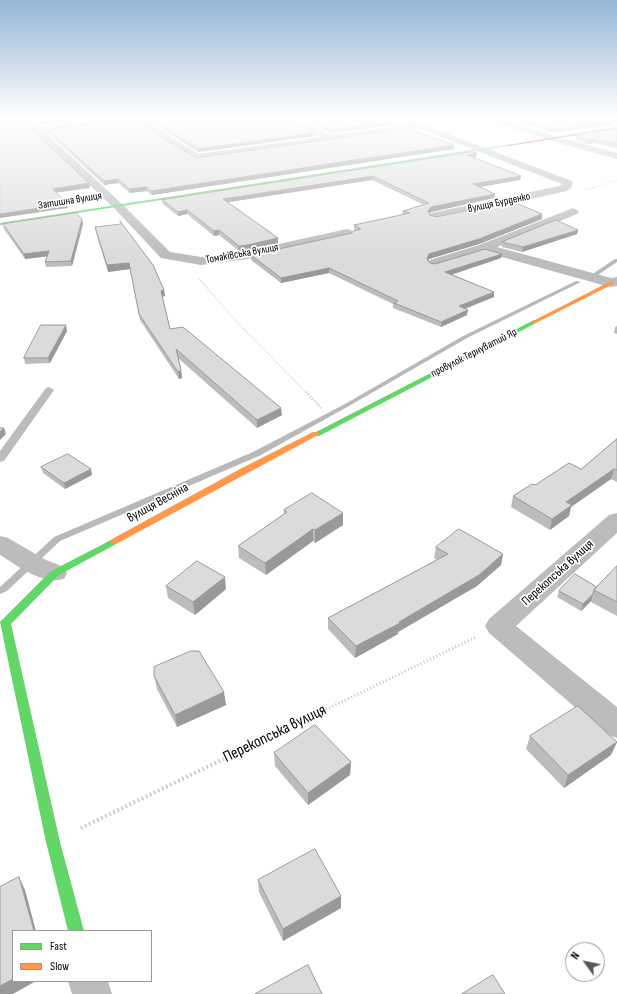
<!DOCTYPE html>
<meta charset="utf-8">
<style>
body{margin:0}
#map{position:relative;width:617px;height:994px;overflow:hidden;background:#fff;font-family:"Sofia Sans Condensed",sans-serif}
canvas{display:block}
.legend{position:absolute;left:12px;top:930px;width:140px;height:52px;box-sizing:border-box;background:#fff;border:1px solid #999;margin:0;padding:5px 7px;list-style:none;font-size:12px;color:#000}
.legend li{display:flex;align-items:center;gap:8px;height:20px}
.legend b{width:20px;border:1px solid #999}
.north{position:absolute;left:565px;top:942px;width:40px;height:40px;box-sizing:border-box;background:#fff;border:1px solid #999;border-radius:50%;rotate:303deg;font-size:11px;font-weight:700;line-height:16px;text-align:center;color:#000}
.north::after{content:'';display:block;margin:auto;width:14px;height:18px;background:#595959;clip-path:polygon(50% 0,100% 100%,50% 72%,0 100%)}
</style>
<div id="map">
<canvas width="617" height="994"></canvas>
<ul class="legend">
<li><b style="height:5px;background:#63d668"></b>Fast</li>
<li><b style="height:5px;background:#ff974d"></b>Slow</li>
</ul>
<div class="north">N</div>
</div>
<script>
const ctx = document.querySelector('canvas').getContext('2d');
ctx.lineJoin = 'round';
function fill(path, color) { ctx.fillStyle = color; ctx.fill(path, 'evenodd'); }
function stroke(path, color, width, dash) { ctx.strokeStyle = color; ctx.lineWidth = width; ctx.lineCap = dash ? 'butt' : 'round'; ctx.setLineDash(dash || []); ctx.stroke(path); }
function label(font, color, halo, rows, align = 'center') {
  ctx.font = font + ' "Sofia Sans Condensed",sans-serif'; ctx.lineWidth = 3.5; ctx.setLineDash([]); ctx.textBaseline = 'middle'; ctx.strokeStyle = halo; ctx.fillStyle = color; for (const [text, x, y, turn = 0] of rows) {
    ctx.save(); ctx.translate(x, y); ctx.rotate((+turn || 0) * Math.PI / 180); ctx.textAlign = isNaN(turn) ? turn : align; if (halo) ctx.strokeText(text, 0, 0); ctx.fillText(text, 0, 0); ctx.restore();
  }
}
fill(new Path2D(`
 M615,259H617V262L598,275H594V273Z
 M576,281L581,282L467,338L349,406L259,456L60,541L7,591L0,594V587L54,537L253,452L345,404L463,336Z`), '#b9b9b9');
stroke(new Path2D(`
 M592,188L617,180`), '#c2c2c2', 1, [0.5, 1]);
stroke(new Path2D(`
 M585,190L596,187`), '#c2c2c2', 1.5, [0.5, 1]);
stroke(new Path2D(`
 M199,279L235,320L307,393`), '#c2c2c2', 2, [0.5, 1.5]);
stroke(new Path2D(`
 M306,392L322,409`), '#c2c2c2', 2.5, [1, 2]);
stroke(new Path2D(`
 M263,740L476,637`), '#c2c2c2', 3, [1, 2.5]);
stroke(new Path2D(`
 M81,828L265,739`), '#c2c2c2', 4, [1.5, 3]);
fill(new Path2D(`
 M49,387L54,390L4,461L0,462V451L46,388Z`), '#bcbcbc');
fill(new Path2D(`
 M21,118H30L40,127L114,118H142L198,154L320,137L281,118H293L331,135L408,125L394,118H406L572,181L573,183L571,188L567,191L435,220L431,219L429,216L431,213L559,186L562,184L418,128L196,160L133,121L45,132L122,204L170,252L201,257L247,251L347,229L351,230L353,233L351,236L347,237L247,259L201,265L161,258L114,208L33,132Z
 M485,118H498L554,136L617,153V159L548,140Z
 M606,118H617V123Z
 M573,208L577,210L579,212L577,214L497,247L611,278L617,277V286L611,287L606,286L484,252L435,267L430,266L428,263L430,260L479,245Z
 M617,513V533L516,626L617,707V738L606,734L489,633L485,626L489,619L609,515Z
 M0,536L8,538L46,560L64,567L67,573L64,579C42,585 18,566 0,555Z
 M68,981H108L112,994H72Z`), '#bcbcbc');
fill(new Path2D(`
 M510,144L509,146L0,225V223Z
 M534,320L536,321V323L319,436H316L312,434Z
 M115,538L118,539L120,541L118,543L59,575L11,624L60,842L84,931H68L46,842L0,622L51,571Z`), '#63d668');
fill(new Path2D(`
 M611,281L614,283L613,284L536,323L531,322Z
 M313,432H316L320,434L118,543H112L110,541L112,539L242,468Z`), '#ff974d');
fill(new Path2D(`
 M617,127V129L509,146L507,145Z`), '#b3261e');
fill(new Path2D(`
 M33,118H99L40,125Z
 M145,118H285L315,133V136L198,152Z
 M297,118H384L394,122L393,125L331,133Z
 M505,118H612L615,124L559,132L556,131L549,132Z
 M617,129V148L594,143L588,144L576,139V135Z
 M48,130L196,158L454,149L152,195L146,191L130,193L118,183L104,185L48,133Z
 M476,157L474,158L521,176L520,180L480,187L495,194L494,198L431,212L429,213L430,215L436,217L542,214V219L479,244L429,259L428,260L430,263L435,264L501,258L452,274L494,297L465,309L467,315L441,327L393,308V304L329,273L281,283L251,260V255L352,233L355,230L354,229V225L402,215L403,211L424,205L372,180L228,202L278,238V243L247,250L239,251L219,235L214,236L187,214L178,216L163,204L162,200Z
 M82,219L83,224L72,266L46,267L45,262L47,256L25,259L4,229L3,224Z
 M95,227L164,290L165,296L162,297L170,329L282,415L257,428L178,358L181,370L182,378L179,379L140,320L130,269L108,272L96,233Z
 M578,230L577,234L522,252L502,247V242Z
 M617,326V334L614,333L615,327Z
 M67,331L50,363L25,364L24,358Z
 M617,439V482L611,479L571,507L569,516L550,530L511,507L513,496L535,485L581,469Z
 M41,467L92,475L65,489L43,473Z
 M284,510L343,513V525L315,543L313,541L266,575L239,558L238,546L284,514Z
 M436,547L503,554L501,565L477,586L398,632V634L355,658L328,629V618L437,560L434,558Z
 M617,566V616L591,602V601L581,611L557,597L559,591L597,587Z
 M166,586L226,589L195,615L168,598Z
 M154,676L226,705L177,727L157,689Z
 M530,736L617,742L611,755L564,788L526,749Z
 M274,753L351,762L350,775L308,805L275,766Z
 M258,880L341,908L283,941L259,892Z`), '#bcbcbc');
fill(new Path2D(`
 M71,118H99L40,125V122Z
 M616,120L615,124L559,132L560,129Z
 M394,122L393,125L331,133V130Z
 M556,128V131L549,132L550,129Z
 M315,133V136L198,152V149Z
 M595,139L594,143L588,144L589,140Z
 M454,145V149L152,195L151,191Z
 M477,153L476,157L467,159V155Z
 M373,176L372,180L223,203V199Z
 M521,176L520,180L473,188V184Z
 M118,179V183L104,185V181Z
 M89,183L90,188L54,193L53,189Z
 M146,187V191L130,193L129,189Z
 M495,194L494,198L431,212L428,215V211L431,207Z
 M67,204L68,208L0,218V214Z
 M187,210V214L178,216V212Z
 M542,214V219L479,244L429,259L427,264V259L429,254Z
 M82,219L83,224L72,266L71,261Z
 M219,230V235L214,236V231Z
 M578,230L577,234L522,252L523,247Z
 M278,238V243L247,250L239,251V246Z
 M49,251L50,256L25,259L24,254Z
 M502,254L501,258L445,277V272Z
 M129,263L130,269L108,272L107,265Z
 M329,268V273L281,283V278Z
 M164,290L165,296L161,297V291Z
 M494,292V297L458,311L459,306Z
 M468,310L467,315L441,327V322Z
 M66,325L67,331L50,363L48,358Z
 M181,370L182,378L179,379L178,372Z
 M281,408L282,415L257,428V420Z
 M4,428L6,434L0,440V432Z
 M91,469L92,475L65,489L64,483Z
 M614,469L611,479L571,507L569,516L550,530L552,519L566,502Z
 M343,513V525L315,543V530Z
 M313,529V541L266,575L265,563Z
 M503,554L501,565L477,586L398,632V634L355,658L356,646L399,622Z
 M225,577L226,589L195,615L193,602Z
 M593,594L591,601L581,611L583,604Z
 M224,692L226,705L177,727L175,715Z
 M617,742L611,755L564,788L568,775Z
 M351,762L350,775L308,805V793Z
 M19,877L25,890L36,931H34Z
 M341,896V908L283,941V929Z
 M13,979V981H36L13,994H0V986Z`), '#999');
const building = new Path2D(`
 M0,118H21L31,129L89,183L53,189L67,204L0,214Z
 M36,118H71L40,122Z
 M150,118H285L315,133L198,149Z
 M305,118H384L394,122L331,130Z
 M516,118H612L616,120L560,129L556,128L550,129Z
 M132,119L196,158L408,128L454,145L151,191L146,187L129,189L118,179L104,181L48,130Z
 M617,129V144L595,139L589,140L576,135Z
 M472,152L477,153L467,155L521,176L473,184L495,194L431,207L428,211L430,215L436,217L511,201L542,214L479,239L429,254L427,259L430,263L435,264L485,249L502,254L445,272L494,292L459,306L468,310L441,322L394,303L398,301L329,268L281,278L251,255L352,233L353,231L361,229L354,225L410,213L403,211L429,203L373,176L223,199L278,238L247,245L239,246L219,230L214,231L187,210L178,212L162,200Z
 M76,213L82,219L71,261L45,262L49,251L24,254L3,224Z
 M556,220L578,230L523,247L502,242Z
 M120,221L153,265L164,290L161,291L170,329L183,327L281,408L257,420L176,349L181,370L178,372L139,314L129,263L107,265L95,227L121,224Z
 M41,325H66L48,358H24Z
 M0,428H4L0,432Z
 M617,439V470L614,469L566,502L572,505L552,519L513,496L532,484L535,485L569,463L581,469Z
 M68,454L91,469L64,483L41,467Z
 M312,493L343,513L315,530L313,529L265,563L238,546L287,512L284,510Z
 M459,529L503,554L479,575L399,622L400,623L356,646L328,618L448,554L436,547Z
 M197,561L225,577L193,602L166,586Z
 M617,566V602L594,590Z
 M575,574L597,587L594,590L593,594L583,604L559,591Z
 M191,651H199L224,692L175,715L154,676V667Z
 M578,706L617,742L568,775L530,736Z
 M315,725L351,762L308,793L274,753Z
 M315,849L341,896L283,929L258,880Z
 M19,877L34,931H13V979L0,986V887Z
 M308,965L322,994H255Z
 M493,975L505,994H462Z`);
fill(building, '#dbdbdb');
stroke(building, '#999', 1);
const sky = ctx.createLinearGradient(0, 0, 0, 257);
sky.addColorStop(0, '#95b6d5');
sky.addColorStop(0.46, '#fff');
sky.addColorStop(1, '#ffffff00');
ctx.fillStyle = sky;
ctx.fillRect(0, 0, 617, 257);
label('11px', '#000', '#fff', [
 ["Затишна вулиця",70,201,-9],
 ["вулиця Бурденко",499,203,-12],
 ["Томаківська вулиця",242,254,-10],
 ["провулок Тернуватий Яр",474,353,-27]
]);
label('13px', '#000', '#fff', [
 ["вулиця Весніна",158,503,-29],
 ["Перекопська вулиця",558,573,-42]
]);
label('16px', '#000', '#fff', [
 ["Перекопська вулиця",275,734,-26]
]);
</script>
